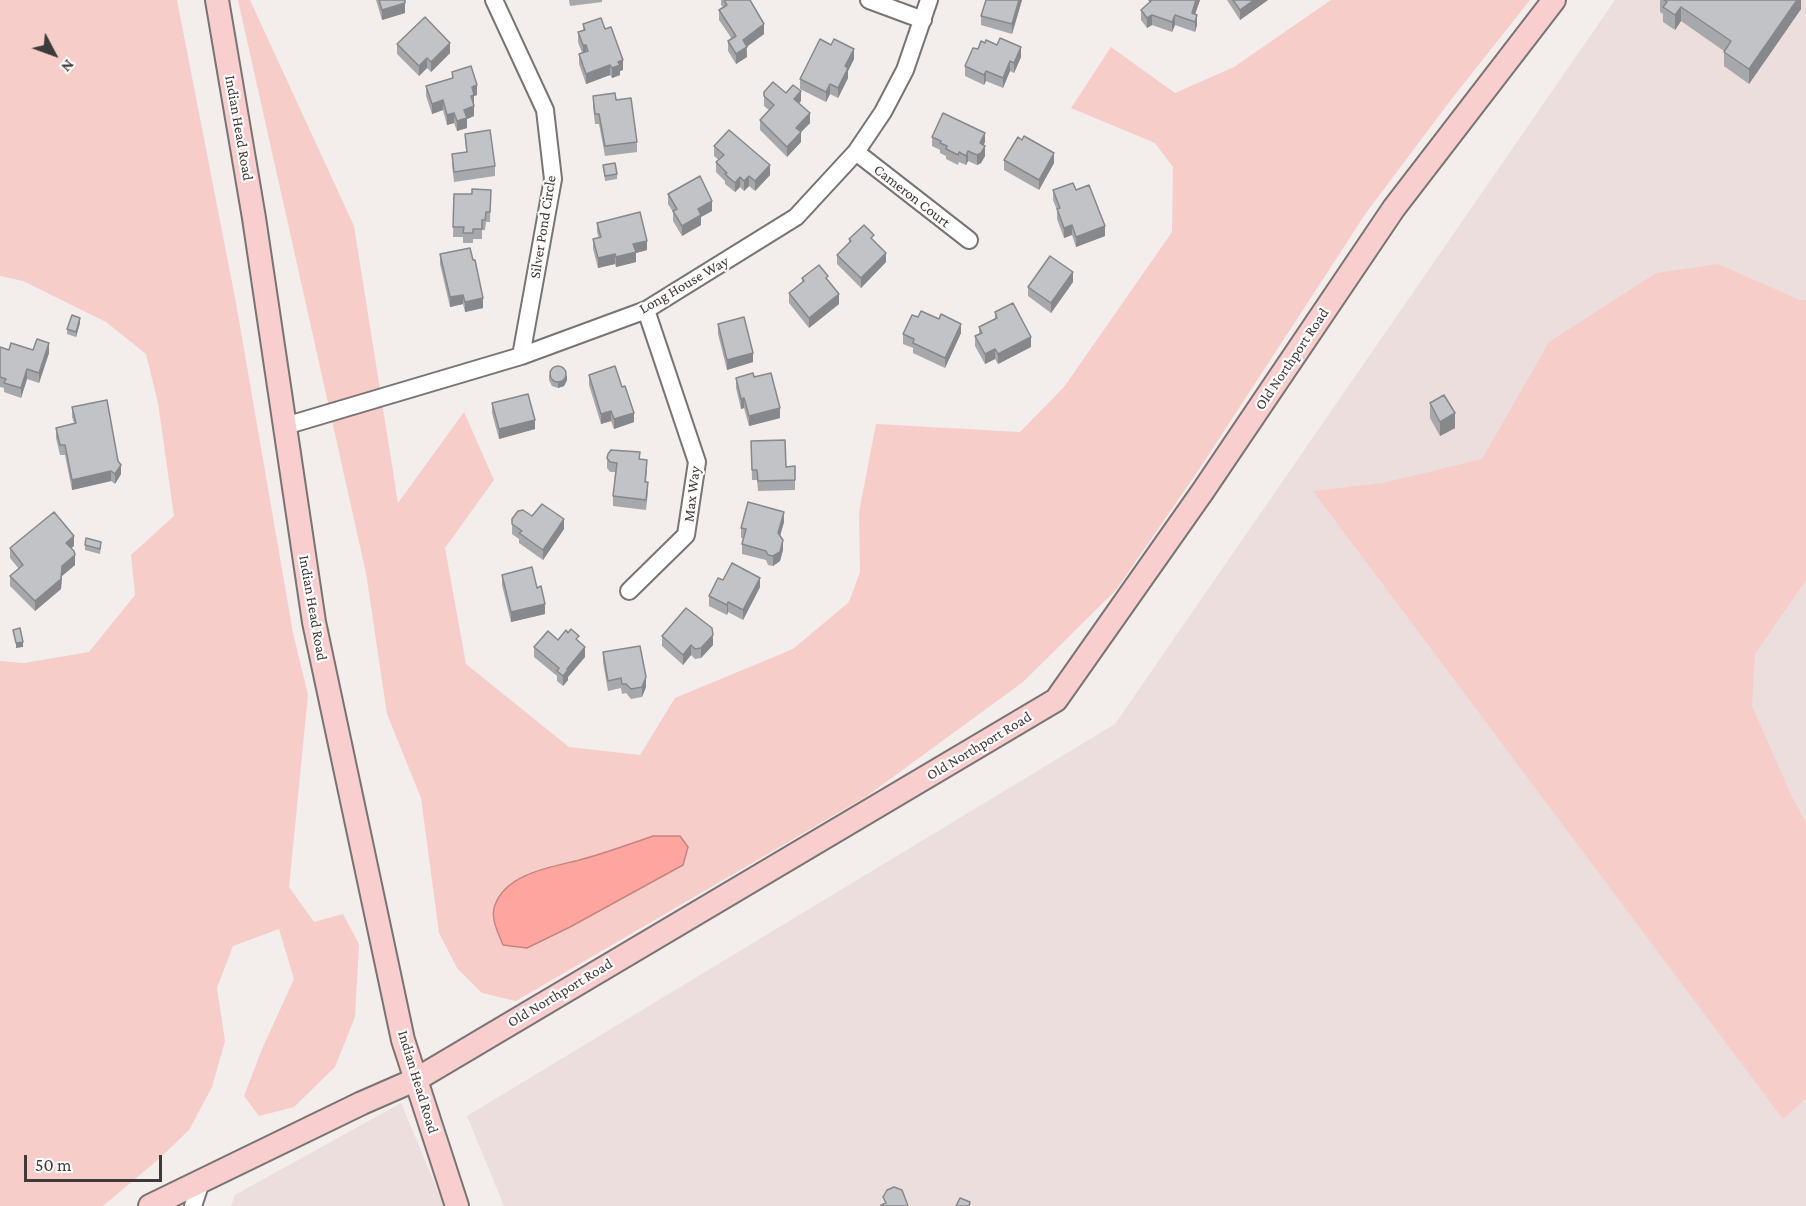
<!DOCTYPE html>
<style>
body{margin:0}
#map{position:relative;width:1806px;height:1206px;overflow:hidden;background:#f3edec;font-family:"Crimson Pro",serif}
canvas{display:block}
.north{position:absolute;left:24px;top:24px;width:60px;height:60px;-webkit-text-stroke:4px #fefbfa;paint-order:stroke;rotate:131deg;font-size:16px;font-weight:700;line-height:24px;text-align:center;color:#3c3a3a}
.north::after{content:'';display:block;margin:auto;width:21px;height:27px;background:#3c3a3a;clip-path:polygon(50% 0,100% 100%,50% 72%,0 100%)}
.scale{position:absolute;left:24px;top:1155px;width:138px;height:27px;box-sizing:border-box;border:3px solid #3c3a3a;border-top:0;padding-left:8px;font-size:18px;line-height:21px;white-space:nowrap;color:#3c3a3a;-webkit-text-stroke:4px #fefbfa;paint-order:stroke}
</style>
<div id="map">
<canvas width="1806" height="1206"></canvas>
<div class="north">N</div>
<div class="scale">50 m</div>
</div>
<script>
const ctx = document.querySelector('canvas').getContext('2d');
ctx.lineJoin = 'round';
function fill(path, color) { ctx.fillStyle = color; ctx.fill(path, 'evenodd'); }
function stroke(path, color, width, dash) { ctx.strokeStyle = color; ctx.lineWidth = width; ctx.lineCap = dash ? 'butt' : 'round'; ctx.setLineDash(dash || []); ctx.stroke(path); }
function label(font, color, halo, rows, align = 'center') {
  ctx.font = font + ' "Crimson Pro",serif'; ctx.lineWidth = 4.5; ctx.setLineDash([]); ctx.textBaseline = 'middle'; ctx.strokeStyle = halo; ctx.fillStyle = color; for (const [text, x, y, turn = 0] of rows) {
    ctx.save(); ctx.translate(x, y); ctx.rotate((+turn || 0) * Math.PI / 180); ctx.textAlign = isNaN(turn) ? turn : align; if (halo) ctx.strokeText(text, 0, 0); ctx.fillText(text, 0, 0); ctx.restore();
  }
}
fill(new Path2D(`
 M1615,0H1806V1206H504L467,1116L1115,724Z
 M401,1103L444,1206H231L235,1195Z`), '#ecdedd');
fill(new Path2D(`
 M0,0H177L236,303L293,633L308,695L289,887L314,922L343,914L359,944L355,1017L335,1067L294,1107L259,1116L244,1096L262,1049L294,979L279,929L233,946L217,988L225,1041L212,1087L189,1130L160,1158L103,1206H0V661L24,663L89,652L135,595L131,555L174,516L158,403L146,354L106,322L23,281L0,276Z
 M238,0H250L354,226L398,503L464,412L494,480L445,548L466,664L569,747L640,755L675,698L793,649L849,602L860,572L859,512L876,424L1020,432L1064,387L1172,232L1173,167L1155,143L1071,108L1111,47L1175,93L1234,67L1331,0H1530L1450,101L1366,213L1198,471L1116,590L1023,682L867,796L516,1001L482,993L457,968L439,933L421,798L387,714L366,573Z
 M1718,264L1800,300H1806V580L1755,654L1752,706L1792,797L1806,823V1098L1783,1119L1313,491L1383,483L1482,459L1549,342L1656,273Z`), '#f7cdca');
const water = new Path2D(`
 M653,836H680L688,847L683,865L570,927L527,948L503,945C498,932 490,918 495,905C507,872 554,867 583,859C606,853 630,844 653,836Z`);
fill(water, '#ffa5a0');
stroke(water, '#c48581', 1.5);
const minor = new Path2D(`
 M494,0L545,110L553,179L521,356
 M869,0L923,20
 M856,152L969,240
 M285,426L521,356L646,310L796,217L856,152L883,112L905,70L929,0
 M629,591L686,535L697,462L646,310
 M193,1206L201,1182`);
const secondary = new Path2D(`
 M217,0L254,218L314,622L403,1040L457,1206
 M150,1206L362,1103L417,1079L1056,700L1203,491L1394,208L1554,0`);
stroke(minor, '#797473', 20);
stroke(secondary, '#797473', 26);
stroke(minor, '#fff', 16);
stroke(secondary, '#f9cece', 22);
fill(new Path2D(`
 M376,0H405V13L382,20Z
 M569,0H602V2L570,6Z
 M721,0H750L764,34L747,47V57L736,64L728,51V41L732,39L719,20V10L723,7L721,5Z
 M986,0H1022L1012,34L981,25V16Z
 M1149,0H1200L1195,14L1197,25L1195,32L1175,25L1172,32L1152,25L1147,28L1141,20V10L1149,3Z
 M1227,0H1268L1240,20Z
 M1660,0H1801V9L1749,84L1724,66V51L1681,21L1675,30L1663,22V14L1660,12Z
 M583,24L605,29L623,70L620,71V75L612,78L610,75L586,84L579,64V54L582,53L578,42V32L583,30Z
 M397,44L450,53L431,72L427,68L419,76L397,54Z
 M978,49L1021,57L1014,73L1010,71L1003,88L986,81L984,85L965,76V66Z
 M854,59L848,71V78L838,98L830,94L826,102L800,89V79Z
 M452,72L477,95L474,96V116L467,119V128L457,131L454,123L447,125L443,110L432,114L426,96V86L452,78Z
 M764,92L786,93L801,101L799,103L810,123L801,132V142L787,157L760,130V120L769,110L764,106Z
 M593,96L616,100L637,142V152L605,156L599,124H595L593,106Z
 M465,134L495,166V176L454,182L452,164V154L466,152Z
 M932,137L985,142L983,145L985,156L981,163L977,165L968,161L966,165L959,162L958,165L946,159V156L940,153V150L932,146Z
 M1022,140L1054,163L1039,190L1004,170V160Z
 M714,146L770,175L755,191L749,186L744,191L740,187L735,192L725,184V181L716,172V162L719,160L714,156Z
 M603,165L617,174V179L605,181Z
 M491,190L490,222H486L485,230H482V239H473V243H463V237H453L454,194H472Z
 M1053,190H1076L1105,236L1076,247L1072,235L1064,238L1057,219V210L1053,200Z
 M668,194L712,211L701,217V225L682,236L673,221V212L668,204Z
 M597,223L647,250L636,253V262L616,267L615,264L598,268L593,249V239L599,238L597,232Z
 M849,239L874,240L886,262L861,288L837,264V255L849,243Z
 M440,254L483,308L465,312L463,304L450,307L440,264Z
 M802,278L828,281L839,304L809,328L789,303V293L802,283Z
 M1073,282L1051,313L1028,296V287Z
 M995,312L1031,347L998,364L995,359L985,364L975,346V336L979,335V327L995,319Z
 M80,323L76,337L67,334V329Z
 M718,324L753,362L727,370L718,334Z
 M961,333L945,368L913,353V348L903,344V334Z
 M0,347L9,350H33L49,353L39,383L27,379L21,398L4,392V388L0,387Z
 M549,375L567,380L564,386L558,388L552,386L549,380Z
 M589,375L634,422L614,429L611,421L601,424L589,385Z
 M754,377L780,418L749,426L744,408L741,409L736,388V378Z
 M492,403L535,429L499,439L492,413Z
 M1430,403L1455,428L1440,436L1430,418Z
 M72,407L121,474L115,484L111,481L72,490L65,455H60L56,438V428L74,423L72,417Z
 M751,441L786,467L795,466V490L758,491L757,480H752Z
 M607,458L640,459L647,470L646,482L648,492L646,510L613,506V496L615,472H610L607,468Z
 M532,516L564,529L543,560L519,543V539L512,534V519Z
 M784,522L780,536L783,550L780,561L773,566L768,565L766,560L742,554V544L743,538H741V528Z
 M85,545L101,547L100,554L85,550Z
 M74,546L71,548L75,565L62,576L61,589L35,611L10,586V576L19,569L10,558V548Z
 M502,575L537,588L545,614L511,622L502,585Z
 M723,580L760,587L743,620L728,612L727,615L709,606V596Z
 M662,636L713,645L701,658L695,659L691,655L683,665L662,646Z
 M558,640L579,642L585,657L568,677V680L563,686L557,681V676L534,657V647Z
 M603,652L646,687L642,697L631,699L626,693L622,694L621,688L608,691L603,662Z`), '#a6a8ab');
fill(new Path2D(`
 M1019,0H1022L1012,34V24Z
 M1196,0H1200L1192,23V13Z
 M1254,0H1268L1240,20V10Z
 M1797,0H1801V9L1749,84V69Z
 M405,3V13L382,20V10Z
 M1681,7V21L1675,30V15Z
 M1152,15V25L1147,28V18Z
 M1175,15V25L1172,32V22Z
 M1197,15V25L1195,32V22Z
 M764,24V34L746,47L747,57L736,64V54L743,40Z
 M450,43V53L431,72V62Z
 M583,45H586V54L583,55Z
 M1021,47V57L1014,73V63Z
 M854,49V59L848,71V78L838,98V88L845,66Z
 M427,58V68L419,76V66Z
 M623,60V70L620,71V75L612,78V68L618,62Z
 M1010,61V71L1003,88V78Z
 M610,65V75L586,84V74Z
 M986,71V81L984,85V75Z
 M830,84V94L826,102V92Z
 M477,85V95L474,96V105L471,106L472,87Z
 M801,91V101L794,109V99Z
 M443,100V110L432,114V104Z
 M474,106V116L467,119V128L457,131V121L464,110Z
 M454,113V123L447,125V115Z
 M810,113V123L801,132V142L787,157V147L796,128Z
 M985,133V142L980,153V143Z
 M985,146V156L981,163L977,165V155Z
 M968,151V161L966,165V156Z
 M1054,153V163L1039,190V180Z
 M770,165V175L755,191V181Z
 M749,176V186L744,191V181Z
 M740,177V187L735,192V183Z
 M712,201V211L701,217V225L682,236V226L698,209Z
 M1072,225V235L1064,238V228Z
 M1105,226V236L1076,247V237Z
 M647,241V250L636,253V262L616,267V257L633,244Z
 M886,253V262L861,288V278Z
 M615,254V264L598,268V258Z
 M1073,272V282L1051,313V303Z
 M839,294V304L809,328V318Z
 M463,295V304L450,307V297Z
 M483,298V308L465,312V302Z
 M80,318V323L76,337V332Z
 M961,324V333L945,368V358Z
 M1031,337V347L998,364V354Z
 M49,343V353L39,383V373Z
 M995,349V359L985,364V354Z
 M753,353V362L727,370V360Z
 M27,369V379L21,398V388Z
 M567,375V380L564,386L558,388V383Z
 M744,398V408L741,409V399Z
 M780,408V418L749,426V416Z
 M611,411V421L601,424V414Z
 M634,413V422L614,429V419Z
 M1455,413V428L1440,436V422Z
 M535,420V429L499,439V429Z
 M121,465V474L115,484V474Z
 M111,471V481L72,490V480Z
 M784,512V522L778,543V533Z
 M564,519V529L543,560V550Z
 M74,536V546L66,552V543Z
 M783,540V550L780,561L773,566V556Z
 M75,555V565L62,576L61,589L35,611V601L62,566Z
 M760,578V587L743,620V610Z
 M728,602V612L727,615V605Z
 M545,604V614L511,622V612Z
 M713,635V645L701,658V648Z
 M23,642V647L16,648V643Z
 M691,645V655L683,665V655Z
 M585,647V657L568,677V680L563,686V676L567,669Z
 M646,677V687L642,697V687Z`), '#87888b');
const building = new Path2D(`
 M379,0H405V3L382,10Z
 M724,0H750L764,24L743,40L747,47L736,54L728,41L736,36L719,10L727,5Z
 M986,0H1019L1012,24L981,16Z
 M1149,0H1196L1192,13L1197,15L1195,22L1175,15L1172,22L1152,15L1147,18L1141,10L1151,1Z
 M1233,0H1254L1240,10Z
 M1664,0H1797L1749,69L1724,52L1731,41L1681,7L1675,15L1663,7L1667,2Z
 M425,17L450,43L431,62L427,58L419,66L397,44Z
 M601,18L605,29L611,27L623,60L618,62L620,65L612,68L610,65L586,74L579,54L588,51L586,45H583L578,32L585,30L583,24Z
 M1000,38L1021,47L1014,63L1010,61L1003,78L986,71L984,75L965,66L973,48L978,49L981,41L985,43L986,40L997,45Z
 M820,39L831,45L834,39L854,49L845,66L848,68L838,88L830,84L826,92L800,79Z
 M471,66L477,85L472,87L474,95L471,96L474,106L464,110L467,118L457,121L454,113L447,115L443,100L432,104L426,86L453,78L452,72Z
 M773,82L786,93L793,85L801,91L794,99L810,113L796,128L801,132L787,147L760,120L774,105L764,96V92Z
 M615,93L616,100L631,98L637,142L605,146L599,114H595L593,96Z
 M943,113L985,133L980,143L985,146L981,153L977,155L968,151L966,156L959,152L958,155L946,149L947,146L940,143L941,141L932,137Z
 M490,130L495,166L454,172L452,154L467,152L465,134Z
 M729,130L770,165L755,181L749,176L744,181L740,177L735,183L725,174L727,173L716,162L724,155L714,146Z
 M1024,136L1054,153L1039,180L1004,160L1018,137L1022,140Z
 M615,163L617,174L605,176L603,165Z
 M700,176L712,201L698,209L701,215L682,226L673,211L677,209L668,194Z
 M1073,183L1076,190L1089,185L1105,226L1076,237L1072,225L1064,228L1057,209L1060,208L1053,190Z
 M472,189L491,190L490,212H486L485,220H482V229H473V233H463L464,227H453L454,194H472Z
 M640,212L647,241L633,244L636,252L616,257L615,254L598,258L593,239L601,237L597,223Z
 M864,225L874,235L871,238L886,253L861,278L837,255L851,241L849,239Z
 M470,248L473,260H475L483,298L465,302L463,295L450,297L440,254Z
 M1050,256L1073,272L1051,303L1028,287Z
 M819,265L828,276L826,278L839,294L809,318L789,293L804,281L802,278Z
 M1013,303L1031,337L998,354L995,349L985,354L975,336L982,333L979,327L997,318L995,312Z
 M921,311L939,319L941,314L961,324L945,358L913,343L914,339L903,334L912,315L918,317Z
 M72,315L80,318L76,332L67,329Z
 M744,317L753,353L727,360L718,324Z
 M37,339L49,343L39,373L27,369L21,388L4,383L6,379L0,377V347L9,350L11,343L33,350Z
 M550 374a8 8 0 1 1 16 0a8 8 0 1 1-16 0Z
 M615,366L622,387L625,386L634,413L614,419L611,411L601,414L589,375Z
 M753,373L754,377L771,373L780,408L749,416L744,398L741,399L736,378Z
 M528,394L535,420L499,429L492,403Z
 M1444,395L1455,413L1440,422L1430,403Z
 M107,400L118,461L121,465L115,474L111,471L72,480L65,445H60L56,428L76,423L72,407Z
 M785,440L786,467L795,466V480L758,481L757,470H752L751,441Z
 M611,450L640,452L639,459L647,460L645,482H648L646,500L613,496L617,463L610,462L607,458L608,454Z
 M748,502L784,512L778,533L783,540L780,552L773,556L768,555L766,551L742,544L746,529L741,528Z
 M542,504L564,519L543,550L519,533L522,531L512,524V519L518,511L523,510L532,516Z
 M54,512L74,536L66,543L74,551L75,555L62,566L61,579L35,601L10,576L23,565L10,548Z
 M86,538L101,542L100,549L85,545Z
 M732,563L760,578L743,610L728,602L727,605L709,596L718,578L723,580Z
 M532,567L537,588L541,586L545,604L511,612L502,575Z
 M686,608L712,628L713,635L701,648L695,649L691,645L683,655L662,636Z
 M20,628L23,642L16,643L13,630Z
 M571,629L579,636L576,639L585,647L567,669L568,670L563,676L557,671L559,668L534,647L548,631L558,640L566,630L568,633Z
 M640,646L646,677L642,687L631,689L626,684H622L621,678L608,681L603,652Z
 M894,1187L902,1190L908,1206H881V1205L886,1203L883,1197L887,1190Z
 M960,1198L970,1202L969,1206H956Z`);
fill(building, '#c1c3c7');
stroke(building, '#87888b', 1.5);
label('15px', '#3c3a3a', '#fefbfa', [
 ["Indian Head Road",239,128,80],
 ["Cameron Court",912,196,38],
 ["Silver Pond Circle",543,227,-81],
 ["Long House Way",684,285,-30],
 ["Old Northport Road",1292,359,-56],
 ["Max Way",692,494,-83],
 ["Indian Head Road",313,608,80],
 ["Old Northport Road",979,746,-31],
 ["Old Northport Road",560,993,-31],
 ["Indian Head Road",418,1082,73]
]);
</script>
